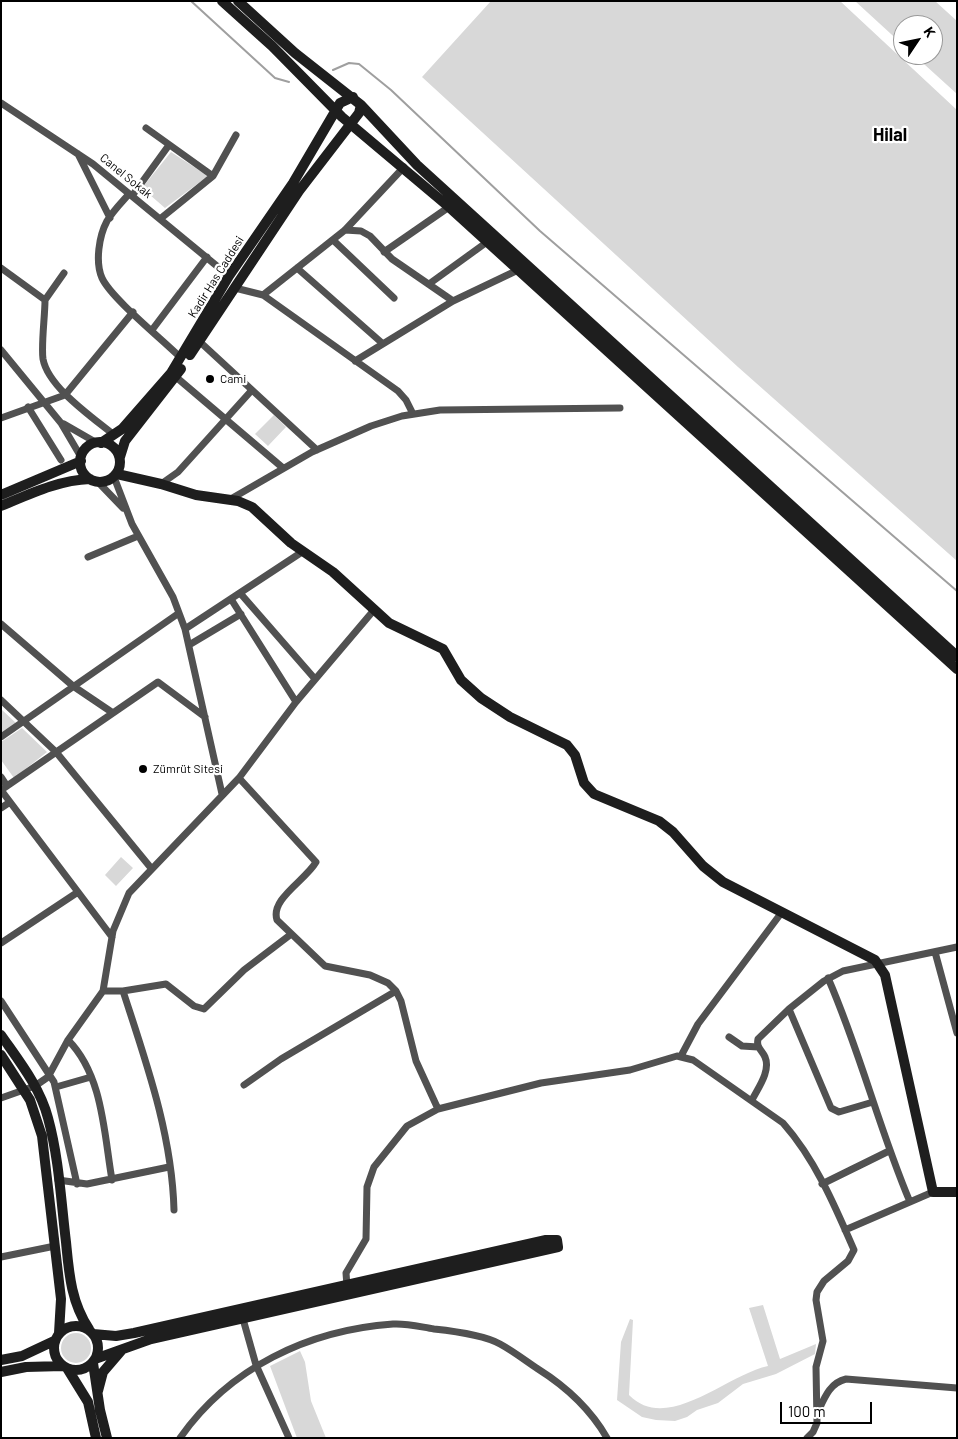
<!DOCTYPE html>
<meta charset="utf-8">
<style>
body{margin:0}
#map{position:relative;width:958px;height:1439px;overflow:hidden;background:#fff;font-family:Barlow,sans-serif}
canvas{display:block}
.frame{position:absolute;inset:0;border:2px solid #000;pointer-events:none}
.north{position:absolute;left:893px;top:15px;width:50px;height:50px;box-sizing:border-box;background:#fff;border:1px solid #999;border-radius:50%;rotate:56deg;font-size:14px;font-weight:700;line-height:20px;text-align:center;color:#000}
.north::after{content:'';display:block;margin:auto;width:18px;height:22px;background:#000;clip-path:polygon(50% 0,100% 100%,50% 72%,0 100%)}
.scale{position:absolute;left:780px;top:1402px;width:92px;height:22px;box-sizing:border-box;border:2px solid #000;border-top:0;padding-left:6px;font-size:15px;line-height:18px;white-space:nowrap;color:#000;-webkit-text-stroke:4px #fff;paint-order:stroke}
</style>
<div id="map">
<canvas width="958" height="1439"></canvas>
<div class="frame"></div>
<div class="north">K</div>
<div class="scale">100 m</div>
</div>
<script>
const ctx = document.querySelector('canvas').getContext('2d');
ctx.lineJoin = 'round';
function fill(path, color) { ctx.fillStyle = color; ctx.fill(path, 'evenodd'); }
function stroke(path, color, width, dash) { ctx.strokeStyle = color; ctx.lineWidth = width; ctx.lineCap = dash ? 'butt' : 'round'; ctx.setLineDash(dash || []); ctx.stroke(path); }
function label(font, color, halo, rows, align = 'center') {
  ctx.font = font + ' Barlow,sans-serif'; ctx.lineWidth = 4.5; ctx.setLineDash([]); ctx.textBaseline = 'middle'; ctx.strokeStyle = halo; ctx.fillStyle = color; for (const [text, x, y, turn = 0] of rows) {
    ctx.save(); ctx.translate(x, y); ctx.rotate((+turn || 0) * Math.PI / 180); ctx.textAlign = isNaN(turn) ? turn : align; if (halo) ctx.strokeText(text, 0, 0); ctx.fillText(text, 0, 0); ctx.restore();
  }
}
fill(new Path2D(`
 M491,1H840L957,110V561L738,367L422,77Z
 M855,1H935L957,21V94L914,55H933V25H903V45Z
 M171,152L208,176L165,208L142,188Z
 M274,415L286,427L268,446L255,434Z
 M1,709L16,723L1,734Z
 M22,728L47,752L14,778L1,760V742Z
 M121,857L133,868L116,886L105,875Z
 M763,1305L780,1359L816,1344L815,1354L776,1374L743,1384L718,1403L697,1410L687,1417L675,1421L656,1420L642,1417L617,1400L621,1342L630,1319L633,1320L629,1395C667,1434 726,1375 768,1366L749,1308Z
 M61 1348a15 15 0 1 1 30 0a15 15 0 1 1-30 0Z
 M300,1351L305,1362L311,1401L326,1438H297L270,1366Z`), '#d8d8d8');
stroke(new Path2D(`
 M191,1L275,78L289,82
 M333,70L349,63L359,64L391,90L540,231L957,591`), '#9f9f9f', 2);
stroke(new Path2D(`
 M1,103L93,164L229,276
 M146,128L213,176
 M78,154L110,218
 M129,194C122,202 113,211 107,221C99,236 95,262 102,278C111,298 163,340 181,358
 M132,196L169,145
 M160,219L213,176L236,135
 M345,230L361,231L370,236L392,259L453,301
 M333,240L394,298
 M384,252L449,207
 M1,268L45,300C45,316 41,345 43,359C48,387 92,417 114,435
 M297,268L382,343
 M429,284L487,242
 M235,288L263,295L398,391L406,400L413,414
 M263,295L345,230L404,167
 M45,300L64,273
 M152,330L207,257
 M199,341L317,450
 M1,350L61,423L81,457
 M355,361L453,301L518,270
 M176,377L283,468
 M28,407L61,460
 M1,418L65,395L133,312
 M64,424L97,443
 M114,477L132,524L173,597L185,629L222,794
 M98,482L123,508
 M161,484L178,472L252,390
 M229,500L312,452L371,426L402,416L440,410L620,408
 M88,557L138,536
 M240,593L315,679
 M231,599L296,702
 M1,624L73,686L113,713
 M185,629L302,552
 M189,645L241,614
 M1,700L56,752L151,868
 M1,737L179,613
 M1,777L7,786
 M239,778L316,862C306,880 270,899 277,920L325,966L370,975L388,983L396,991L401,1001L416,1061L438,1109
 M1,790L158,682L205,717
 M1,790L112,937
 M1,808L10,802
 M1,943L78,892
 M935,952L957,1033
 M828,978C860,1051 879,1129 910,1202
 M103,991H123L166,984L194,1006L204,1009L244,970L290,935
 M123,991C146,1062 172,1134 174,1210
 M1,1001L54,1082L77,1184
 M789,1009L831,1108L839,1112L873,1102
 M729,1037L742,1046L758,1047
 M68,1040C103,1075 104,1134 112,1180
 M681,1056L698,1024L782,912
 M244,1085L281,1059L396,991
 M56,1087L91,1077
 M1,1098L35,1086L48,1077L68,1040L103,991L113,931L129,893L239,778L296,702L374,610
 M752,1100C758,1088 771,1071 765,1057C762,1050 756,1048 758,1039L789,1009L824,981L843,971L957,947
 M58,1180L87,1184L169,1167
 M822,1184L889,1151
 M845,1230L933,1192
 M1,1257L55,1246
 M347,1286L346,1273L366,1239L367,1187L374,1167L407,1126L438,1109L541,1083L630,1070L677,1056L693,1060L783,1123C815,1159 835,1206 854,1250L848,1261L824,1281L817,1292L816,1300L823,1341L816,1367L817,1423L813,1432L807,1438
 M243,1319L256,1365L289,1438
 M817,1414C824,1399 829,1383 846,1379L957,1388
 M180,1438C229,1368 308,1330 393,1324C406,1323 421,1327 434,1329C453,1331 484,1335 500,1344C513,1351 526,1361 538,1369C565,1386 591,1410 607,1438`), '#515151', 7);
stroke(new Path2D(`
 M222,1L272,46L342,117L449,207L957,669
 M238,1L295,53L361,105L417,165L957,656
 M190,355L299,191L359,113L361,105
 M80 462a20 20 0 1 1 40 0a20 20 0 1 1-40 0Z
 M101,443L122,429L171,373L229,276L293,183L340,103L353,97
 M120,457L125,441L181,369
 M117,474L161,484L196,495L238,501L252,507L291,543L333,572L389,623L443,649L461,680L481,698L510,717L567,745L575,755L584,783L594,794L659,821L673,832L703,866L723,882L875,960L885,975L933,1192H957
 M1,495L81,461
 M1,506C30,494 59,480 90,479
 M1,1035C19,1061 40,1087 48,1118C59,1158 61,1201 66,1242C69,1273 71,1302 89,1329
 M1,1055L30,1100L42,1136L61,1299L59,1333
 M54 1348a22 22 0 1 1 44 0a22 22 0 1 1-44 0Z
 M93,1334L116,1336L134,1333L546,1240H557L558,1247L151,1339L95,1359
 M1,1360L22,1356L54,1341
 M93,1363L100,1410L107,1438
 M67,1368L88,1402L96,1438
 M1,1372L26,1367L63,1366
 M98,1391L103,1372L121,1351`), '#1e1e1e', 10);
for (const [x, y, r, color] of [
 [210,379,5,"#000"],
 [143,769,5,"#000"]
]) { const dot = new Path2D(); dot.arc(x, y, r, 0, 2 * Math.PI); ctx.fillStyle = color; ctx.fill(dot); stroke(dot, '#fff', 2); }
label('12px', '#000', '#fff', [
 ["Canel Sokak",126,176,39],
 ["Kadir Has Caddesi",216,277,-58]
]);
label('12px', '#000', '#fff', [
 ["Cami",220,379],
 ["Zümrüt Sitesi",153,769]
], 'left');
label('bold 18px', '#000', '#fff', [
 ["Hilal",890,135]
]);
</script>
